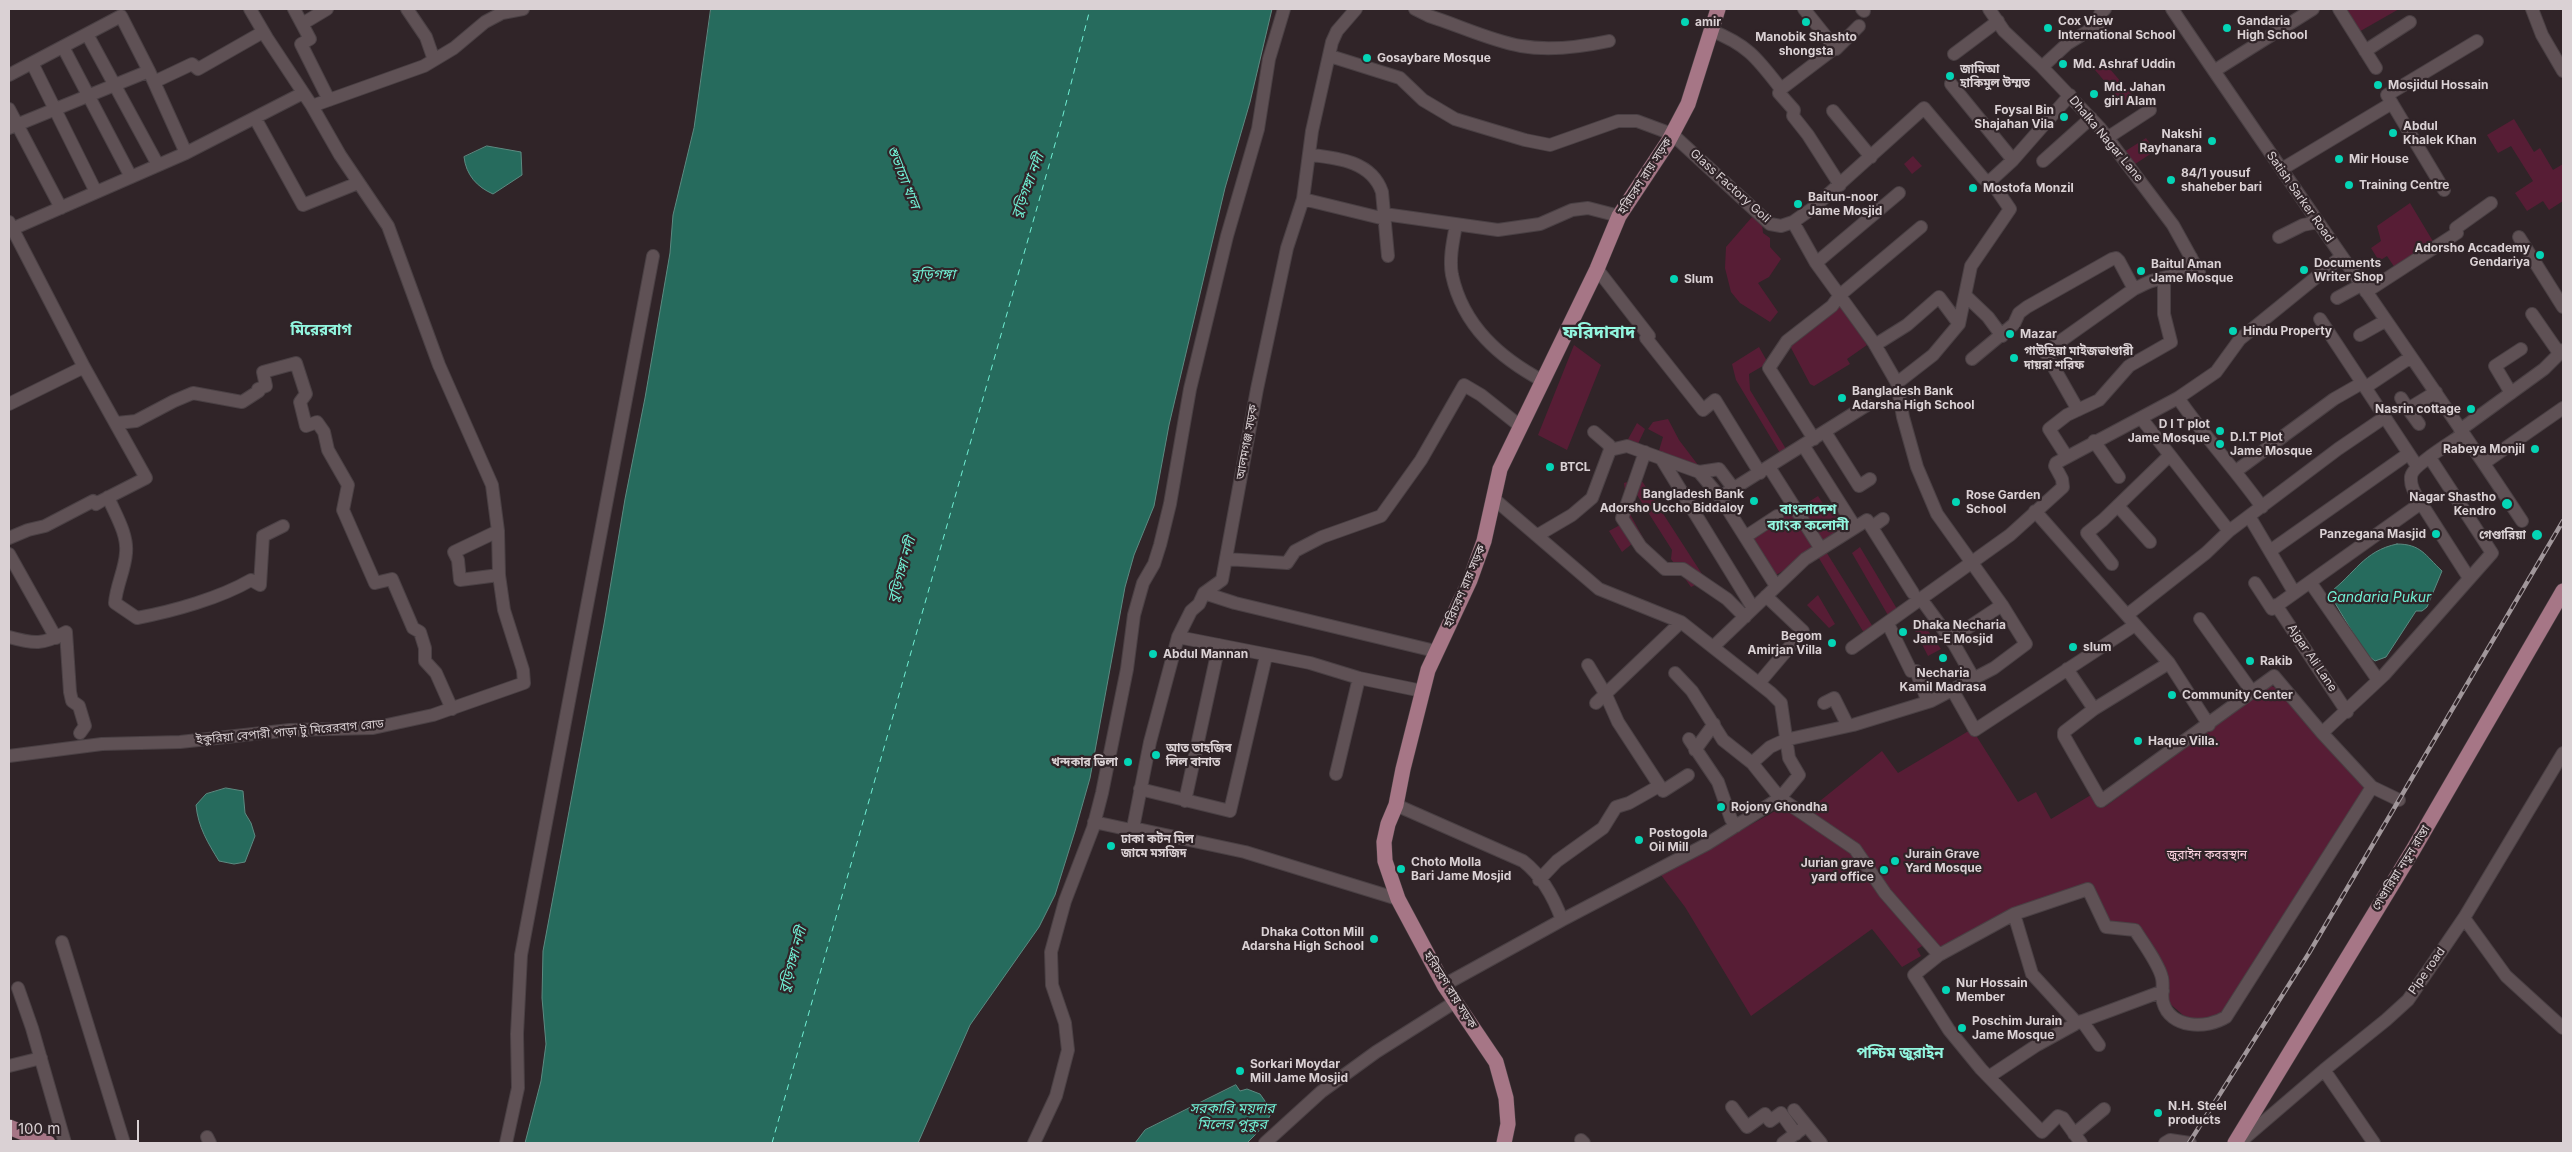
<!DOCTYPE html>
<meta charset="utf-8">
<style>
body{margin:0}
#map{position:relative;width:2572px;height:1152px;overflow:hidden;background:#302428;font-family:Inter,sans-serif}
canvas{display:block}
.frame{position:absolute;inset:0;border:10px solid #dad1d4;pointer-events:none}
.scale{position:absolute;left:10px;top:1120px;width:129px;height:22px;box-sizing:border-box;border:2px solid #dad1d4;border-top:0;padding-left:6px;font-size:15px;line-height:18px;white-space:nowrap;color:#dad1d4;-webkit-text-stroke:4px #302428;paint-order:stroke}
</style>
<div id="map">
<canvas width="2572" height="1152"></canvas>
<div class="frame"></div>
<div class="scale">100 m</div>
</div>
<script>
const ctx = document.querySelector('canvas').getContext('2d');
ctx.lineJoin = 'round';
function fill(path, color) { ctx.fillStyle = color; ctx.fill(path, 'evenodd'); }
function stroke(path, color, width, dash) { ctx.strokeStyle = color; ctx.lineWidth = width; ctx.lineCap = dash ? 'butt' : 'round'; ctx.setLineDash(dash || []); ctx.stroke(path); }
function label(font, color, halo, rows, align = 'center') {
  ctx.font = font + ' Inter,"Noto Sans Bengali",sans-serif'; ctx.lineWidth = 4.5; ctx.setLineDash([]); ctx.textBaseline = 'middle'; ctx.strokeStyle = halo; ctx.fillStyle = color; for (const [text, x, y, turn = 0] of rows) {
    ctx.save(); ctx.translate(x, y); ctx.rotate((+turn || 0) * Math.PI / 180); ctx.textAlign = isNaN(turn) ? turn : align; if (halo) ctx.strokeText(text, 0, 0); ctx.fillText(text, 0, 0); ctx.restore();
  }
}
fill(new Path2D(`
 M2343,9H2399L2357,33Z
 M2104,62L2133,96L2124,104L2095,70Z
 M2514,119L2534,152L2540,148L2553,170L2563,164V201L2549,210L2543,201L2527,211L2515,193L2533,181L2511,146L2498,153L2487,135Z
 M2146,138L2155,151L2132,166L2124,152Z
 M1913,156L1922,166L1912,174L1904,164Z
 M2410,203L2434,243L2395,268L2387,256L2379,261L2371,248L2381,241L2377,226Z
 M1752,217L1762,223L1763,233L1770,238V247L1781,259L1769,277L1758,283L1778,312L1770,322L1740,303L1731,292L1725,268L1726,247Z
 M1840,305L1867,345L1847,359L1850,364L1814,386L1810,384L1790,346Z
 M1574,345L1601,365L1567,450L1538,435Z
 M1759,347L1768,363L1749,374L1750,390L1786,449L1780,453L1736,380L1732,364Z
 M1668,419L1679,440L1698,465L1658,454L1663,437L1648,429L1653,422Z
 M1637,423L1645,429L1637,446L1627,441Z
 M1640,478L1713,591L1699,583L1691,587L1671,559L1672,550L1637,495L1625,505L1652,554L1633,543L1622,552L1609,531L1620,525L1618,508L1626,500L1624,483Z
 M1818,496L1828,511L1835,507L1850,526L1822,544L1799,508Z
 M1792,510L1816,550L1773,577L1748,538Z
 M1860,547L1897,609L1889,617L1852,553Z
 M1825,550L1873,627L1864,633L1817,555Z
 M1818,595L1835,624L1829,628L1807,605Z
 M1919,618L1941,649L1928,656L1911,623Z
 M2270,685L2281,691L2365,789L2223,1013L2197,1021L2183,1015L2168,1002V980L2136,923L2107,924L2085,885L2010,910L1929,953L1924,945L1917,949L1921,956L1902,967L1872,929L1751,1016L1685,907L1661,875L1786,805L1800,817L1882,751L1898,773L1972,729L2018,802L2036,792L2051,819L2096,792L2105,807Z`), '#571d35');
const water = new Path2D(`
 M711,9H1272L1250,102L1225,188L1169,425L1154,506L1134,555L1125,587L1090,778L1075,831L1055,895L1039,927L970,1025L918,1143H525L541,1081L546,1044L542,998L543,951L604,624L625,499L645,398L670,253L673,215L694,128Z
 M487,146L521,152L522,175L493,194C477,187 466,175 464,157Z
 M2397,544C2421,544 2425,555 2442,571L2427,607L2422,611H2416L2386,657L2375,661L2365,653L2329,593C2355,574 2363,551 2397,544Z
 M226,788L243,791L245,813L251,823L255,836L245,862L234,864L219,861C208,843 198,827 196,805L206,794Z
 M1236,1085L1240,1091L1247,1089L1260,1094L1272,1111L1266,1124L1247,1143H1135L1145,1130Z`);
fill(water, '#266b5d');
stroke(water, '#5c8a81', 1);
stroke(new Path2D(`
 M772,1143L1061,123L1090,9`), '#70efd4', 1, [6, 5]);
const minor = new Path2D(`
 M294,9L310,39L301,44L329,100
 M407,9L426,37L434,60
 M1415,9L1429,16C1458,25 1491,41 1521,46C1549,51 1581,47 1609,41
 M1804,9L1836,49L1859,26
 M1862,9L1864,11
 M1989,9L2004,31L2042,67L2100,128L2173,225L2199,272
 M2172,9C2287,180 2408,348 2522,521
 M2339,9L2376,68
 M2532,9L2542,35L2563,71
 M302,24L327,9
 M1710,30C1748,45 1757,58 1781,89L1779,93L1794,110L1793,116L1808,135L1840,185
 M87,34L158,165
 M63,47L131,177
 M2365,51L2410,22
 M1954,54L1998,21
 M1330,56L1400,78L1423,100L1455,119L1525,140L1550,145L1618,121H1637L1672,134L1770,224L1781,226L1793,222L1813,208L1924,108L1983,178L1997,190L2010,209L1971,266L1959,324L1933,355L1897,383
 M32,63L96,192
 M2042,67L2067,44L2101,23L2100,14L2105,9
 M2214,71L2313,9
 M9,75L121,16L149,71
 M154,82L192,64L198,69L263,32
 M1951,84L2013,160
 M1781,89L1835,48
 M312,106L424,66L454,48L485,22L502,13L523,9
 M9,109L61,208
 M1833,111L1871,157
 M255,118L303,205L358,183
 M9,128L149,71L186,153L303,93
 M2107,138L2150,110
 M1311,155C1339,158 1372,162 1382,192L1388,256
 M2043,161L2091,118
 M2282,169L2392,103
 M1989,182L2013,160L2070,95
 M2444,190L2387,95L2477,41
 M1303,199L1385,219
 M1384,214L1498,230L1540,224L1572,210L1588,208L1619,216
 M9,222L84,367
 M1456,225C1453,241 1449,259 1452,275C1463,326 1500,358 1543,381
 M12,229L186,153
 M2279,237L2303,225L2318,222
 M2519,237L2563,307
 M1816,263L1899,193
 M1597,269L1649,336L1646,338L1703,410L1715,400L1760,473
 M2366,292L2457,233L2456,228L2491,203
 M1966,296L1988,317L2002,336
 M2337,298L2361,285
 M2532,314L2559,353
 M2320,319L2417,466
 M2360,335L2385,321
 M1875,345L1907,325L1939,297L1959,324
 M1972,359L2014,324L2019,313L2027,307L2112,259L2116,258L2119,261L2134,289
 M2366,387L2411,357
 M2511,393L2495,366L2521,349
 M2178,398C2204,436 2235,469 2262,507
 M2401,398L2408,409L2436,392
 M9,404L84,367L146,478L101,501L96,504L93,501L45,526L28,530L9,538
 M2408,409L2419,424
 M2078,410L2045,352L2134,289C2139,287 2144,284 2149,282C2166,275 2184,279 2191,257
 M2141,418L2229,531
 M117,423L136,421L174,401L193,393L242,402L259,391L258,389L266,386L263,372L296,363L306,394L300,402L306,426L317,422L324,432L328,450L348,485L343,510L375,583L392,579L413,628L420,632L425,648V661L436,673L452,709
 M2460,430L2544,369L2563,350
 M1594,432L1609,445L1610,450
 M1825,432L1859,486L1870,479
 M1814,439L1769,368L1787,341L1832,306L1840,295L1921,227
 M2094,441L2119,477
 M1803,445L1855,527
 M1645,452L1622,518L1641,547L1665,569H1683L1727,599L1745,617
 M2067,457L2049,429L2067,415L2099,400L2129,366L2171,342L2164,314V279
 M1661,458L1753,608
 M2484,463L2563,408
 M1769,467L1821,549
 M2236,471L2334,399L2362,383
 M1699,472L1719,469L1734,489
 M108,497C115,514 128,534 126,553C125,570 116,586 115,603L137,618C174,611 220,598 251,580L260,585L263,536L283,526
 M1720,497L1867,405
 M2421,503L2469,578
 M2118,506L2150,542
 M2035,511L2169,663L2209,725
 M2249,516L2294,592
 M1872,527L1883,519
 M498,531L499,575
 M1538,535L1572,515L1592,498L1610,450L1627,446L1699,472L1720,497L1776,586
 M1745,537L1777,516
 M2270,551L2408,454
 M9,554L56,638
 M1226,559L1287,563L1295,551L1322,537L1381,516L1421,460L1464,385L1481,395L1520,426
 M2112,564L2087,533L2103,520L2170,455
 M2310,582L2378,680
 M2255,583L2272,609L2421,503C2416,495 2410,487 2411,477C2411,466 2452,442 2463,434
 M1204,593L1235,603L1435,651
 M1924,603L1954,644L1974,679
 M2276,605L2347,712
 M2127,615L2206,553L2229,531L2338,449L2385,417
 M2200,619L2253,693
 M1889,626L1911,671H1916L1928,702
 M9,637C34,644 43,645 66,632L70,692L72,701L79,706L85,726L80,733
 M1178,637L1310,663L1359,678L1422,691
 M1951,639L2002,605
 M1713,647L1805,559L1867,520L1913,593
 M1852,648L2010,535L2063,487L2062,479L2055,466L2056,463L2178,398L2216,372L2240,339L2341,257
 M2169,663L2094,709L2064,732V736L2101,801L2274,676L2322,733L2372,787L2399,800
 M1588,665L1606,695L1618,722L1663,791L1688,775
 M2067,669L2094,709
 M1675,673L1692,691L1723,740L1752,763L1780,798L1855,849L1885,893L1939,955L1914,975L1949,1030L1981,1069L2042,1132L2058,1116L2063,1118L2081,1143
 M1759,683L1803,631L1766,596
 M1953,691L1975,730L2135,625
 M1596,703L1681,622
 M1824,703L1834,698L1848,726
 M2322,733L2384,675L2492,553L2430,458
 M1689,739L1718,782L1731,819L1736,826
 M1695,750L1714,724
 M9,756L102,744L180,742L290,730L373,728L433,715L524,683L523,670L504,610L499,575L460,580L458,560L454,552L498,531L492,485L439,365L388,226L340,155L312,106L267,38L250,9
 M1752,763L1770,747L1785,740L1853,725L1931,701L1994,668L2026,644L2002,605L1937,514L1917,467L1903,417L1897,383L1874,343L1816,263L1793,222
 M1336,774L1359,678
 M1140,789L1230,811L1266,656
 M1185,801L1219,645
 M1396,805L1523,861C1541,875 1554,898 1562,920L1707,844L1780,798L1799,775L1789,758L1781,703L1771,693L1681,622L1599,589L1493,498
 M1094,822L1131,830L1133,828L1150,742L1178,637L1191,611L1199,604L1204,593L1222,580L1257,389L1287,248L1303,199L1312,131L1332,42L1337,31L1356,9
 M1133,828L1245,852L1398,899
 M1539,880L1557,861L1603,828L1616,807L1629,803L1659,786
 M2014,914L2032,974L2077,1023
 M2464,918L2506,976L2563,1028
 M62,942L124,1143
 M1939,955L2014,914L2088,889L2106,927L2135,930C2143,943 2159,964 2162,978C2164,986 2161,994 2163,1002C2170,1029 2207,1029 2226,1017L2372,787
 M1444,985L1562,920
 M18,988L32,1028L65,1143
 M2082,1021L2099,1045
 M9,1066L41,1058
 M2324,1070L2374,1143
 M1990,1076L2037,1045L2077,1023L2163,991
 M1732,1107L1747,1127L1765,1114L1770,1121L1781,1113L1796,1134
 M1794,1110L1821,1143
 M2074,1134L2104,1109
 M207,1137L210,1143
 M1581,1140L1584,1143
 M506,1143L518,1088L517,1034L521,955L653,256
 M1034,1143L1056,1096L1068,1050L1065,1023L1052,985L1051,952L1065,901L1093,828L1102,793L1127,669L1134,615L1143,583L1154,564L1160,545L1170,504L1190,389L1227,236L1258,129L1269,59L1284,9
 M1265,1143L1321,1092L1376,1052L1455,1002
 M1783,1143L1802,1129
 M2165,1143L2170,1140L2190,1143
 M2239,1143L2324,1070L2386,1020L2408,1000L2464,918L2563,753`);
const major = new Path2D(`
 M9,1127L48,1143
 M1504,1143L1508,1124L1506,1098L1496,1062L1444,985L1398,899L1385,861L1384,842L1388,824L1396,805L1403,769L1428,670L1470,580L1484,541L1500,469L1597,269L1619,216L1668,142L1688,104L1718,9
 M2235,1143L2413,850L2563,591`);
stroke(minor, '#4a4044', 14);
stroke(major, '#4a4044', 16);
stroke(minor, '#5f5155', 12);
stroke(major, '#a67686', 15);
const rail = new Path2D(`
 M2189,1143L2309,953L2563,521`);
stroke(rail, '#a1979b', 4.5);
stroke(rail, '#302428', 2.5, [8]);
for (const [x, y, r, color] of [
 [1685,22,5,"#04d5b6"],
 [1806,22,5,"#04d5b6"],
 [2048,28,5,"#04d5b6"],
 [2227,28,5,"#04d5b6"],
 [1367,58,5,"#04d5b6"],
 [2063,64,5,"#04d5b6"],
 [1950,76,5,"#04d5b6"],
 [2378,85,5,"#04d5b6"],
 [2094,94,5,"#04d5b6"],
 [2064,117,5,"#04d5b6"],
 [2393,133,5,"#04d5b6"],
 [2212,141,5,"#04d5b6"],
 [2339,159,5,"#04d5b6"],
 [2171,180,5,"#04d5b6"],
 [2349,185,5,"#04d5b6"],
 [1973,188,5,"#04d5b6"],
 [1798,204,5,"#04d5b6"],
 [2540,255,5,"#04d5b6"],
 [2304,270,5,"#04d5b6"],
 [2141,271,5,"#04d5b6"],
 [1674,279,5,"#04d5b6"],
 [2233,331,5,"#04d5b6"],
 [2010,334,5,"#04d5b6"],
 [2014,358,5,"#04d5b6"],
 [1842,398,5,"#04d5b6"],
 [2471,409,5,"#04d5b6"],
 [2220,431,5,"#04d5b6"],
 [2220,444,5,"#04d5b6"],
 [2535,449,5,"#04d5b6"],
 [1550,467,5,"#04d5b6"],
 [1754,501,5,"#04d5b6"],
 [1956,502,5,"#04d5b6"],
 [2507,504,6,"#04d5b6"],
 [2436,534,5,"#04d5b6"],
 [2537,535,6,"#04d5b6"],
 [1903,632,5,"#04d5b6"],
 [1832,643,5,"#04d5b6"],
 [2073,647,5,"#04d5b6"],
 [1153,654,5,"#04d5b6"],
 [1943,658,5,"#04d5b6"],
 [2250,661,5,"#04d5b6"],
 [2172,695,5,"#04d5b6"],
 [2138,741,5,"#04d5b6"],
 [1156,755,5,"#04d5b6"],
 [1128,762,5,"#04d5b6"],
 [1721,807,5,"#04d5b6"],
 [1639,840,5,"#04d5b6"],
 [1111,846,5,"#04d5b6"],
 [1895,861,5,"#04d5b6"],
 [1401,869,5,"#04d5b6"],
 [1884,870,5,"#04d5b6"],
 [1374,939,5,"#04d5b6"],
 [1946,990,5,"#04d5b6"],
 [1962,1028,5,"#04d5b6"],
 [1240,1071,5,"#04d5b6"],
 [2158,1113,5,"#04d5b6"]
]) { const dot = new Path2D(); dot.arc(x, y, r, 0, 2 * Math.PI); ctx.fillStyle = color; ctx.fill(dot); stroke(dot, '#302428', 2); }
label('bold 12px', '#dad1d4', '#302428', [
 ["Cox View",2058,21],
 ["International School",2058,35],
 ["Gandaria",2237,21],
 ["High School",2237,35],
 ["amir",1695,22],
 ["Manobik Shashto",1806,37,"center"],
 ["shongsta",1806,51,"center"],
 ["Gosaybare Mosque",1377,58],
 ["Md. Ashraf Uddin",2073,64],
 ["জামিআ",1960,69],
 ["হাকিমুল উম্মত",1960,83],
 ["Mosjidul Hossain",2388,85],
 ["Md. Jahan",2104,87],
 ["girl Alam",2104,101],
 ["Foysal Bin",2054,110,"right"],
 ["Shajahan Vila",2054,124,"right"],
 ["Abdul",2403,126],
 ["Khalek Khan",2403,140],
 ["Nakshi",2202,134,"right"],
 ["Rayhanara",2202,148,"right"],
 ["Mir House",2349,159],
 ["84/1 yousuf",2181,173],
 ["shaheber bari",2181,187],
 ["Training Centre",2359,185],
 ["Mostofa Monzil",1983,188],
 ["Baitun-noor",1808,197],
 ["Jame Mosjid",1808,211],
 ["Adorsho Accademy",2530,248,"right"],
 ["Gendariya",2530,262,"right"],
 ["Documents",2314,263],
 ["Writer Shop",2314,277],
 ["Baitul Aman",2151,264],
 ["Jame Mosque",2151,278],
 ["Slum",1684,279],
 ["Hindu Property",2243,331],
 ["Mazar",2020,334],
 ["গাউছিয়া মাইজভাণ্ডারী",2024,351],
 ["দায়রা শরিফ",2024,365],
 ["Bangladesh Bank",1852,391],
 ["Adarsha High School",1852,405],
 ["Nasrin cottage",2461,409,"right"],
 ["D I T plot",2210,424,"right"],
 ["Jame Mosque",2210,438,"right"],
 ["D.I.T Plot",2230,437],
 ["Jame Mosque",2230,451],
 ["Rabeya Monjil",2525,449,"right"],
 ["BTCL",1560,467],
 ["Bangladesh Bank",1744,494,"right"],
 ["Adorsho Uccho Biddaloy",1744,508,"right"],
 ["Rose Garden",1966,495],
 ["School",1966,509],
 ["Nagar Shastho",2496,497,"right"],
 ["Kendro",2496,511,"right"],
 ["Panzegana Masjid",2426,534,"right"],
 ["গেণ্ডারিয়া",2526,535,"right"],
 ["Dhaka Necharia",1913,625],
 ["Jam-E Mosjid",1913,639],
 ["Begom",1822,636,"right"],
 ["Amirjan Villa",1822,650,"right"],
 ["slum",2083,647],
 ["Abdul Mannan",1163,654],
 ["Rakib",2260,661],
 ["Necharia",1943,673,"center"],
 ["Kamil Madrasa",1943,687,"center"],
 ["Community Center",2182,695],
 ["Haque Villa.",2148,741],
 ["আত তাহজিব",1166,748],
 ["লিল বানাত",1166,762],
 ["খন্দকার ভিলা",1118,762,"right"],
 ["Rojony Ghondha",1731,807],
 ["Postogola",1649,833],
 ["Oil Mill",1649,847],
 ["ঢাকা কটন মিল",1121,839],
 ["জামে মসজিদ",1121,853],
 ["Jurain Grave",1905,854],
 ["Yard Mosque",1905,868],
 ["Choto Molla",1411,862],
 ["Bari Jame Mosjid",1411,876],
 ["Jurian grave",1874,863,"right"],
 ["yard office",1874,877,"right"],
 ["Dhaka Cotton Mill",1364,932,"right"],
 ["Adarsha High School",1364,946,"right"],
 ["Nur Hossain",1956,983],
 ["Member",1956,997],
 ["Poschim Jurain",1972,1021],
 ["Jame Mosque",1972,1035],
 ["Sorkari Moydar",1250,1064],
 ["Mill Jame Mosjid",1250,1078],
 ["N.H. Steel",2168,1106],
 ["products",2168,1120]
], 'left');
label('12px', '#dad1d4', '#302428', [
 ["Dhalka Nagar Lane",2106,139,50],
 ["হরিচরণ রায় সড়ক",1645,176,-57],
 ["Glass Factory Goli",1730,186,42],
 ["Satish Sarker Road",2300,197,55],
 ["আলমগঞ্জ সড়ক",1247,442,-80],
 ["হরিচরণ রায় সড়ক",1465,586,-67],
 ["Ajgar Ali Lane",2312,658,56],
 ["ইকুরিয়া বেপারী পাড়া টু মিরেরবাগ রোড",290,732,-5],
 ["গেণ্ডারিয়া নতুন রাস্তা",2401,868,-58],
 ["Pipe road",2427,971,-55],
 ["হরিচরণ রায় সড়ক",1450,990,58]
]);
label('12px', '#fdd4e1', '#302428', [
 ["জুরাইন কবরস্থান",2207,855]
]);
label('italic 14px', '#70efd4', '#302428', [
 ["শুভাঢ্যা খাল",903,177,68],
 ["বুড়িগঙ্গা নদী",1028,186,-69],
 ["বুড়িগঙ্গা",933,275],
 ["বুড়িগঙ্গা নদী",902,570,-74],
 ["Gandaria Pukur",2379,598],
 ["বুড়িগঙ্গা নদী",793,960,-74],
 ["সরকারি ময়দার",1232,1109],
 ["মিলের পুকুর",1232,1125]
]);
label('bold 14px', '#92f6df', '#302428', [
 ["বাংলাদেশ",1808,510],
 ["ব্যাংক কলোনী",1808,526]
]);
label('bold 15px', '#92f6df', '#302428', [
 ["মিরেরবাগ",321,330],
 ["পশ্চিম জুরাইন",1900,1053]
]);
label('bold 18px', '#92f6df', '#302428', [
 ["ফরিদাবাদ",1599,333]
]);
</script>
